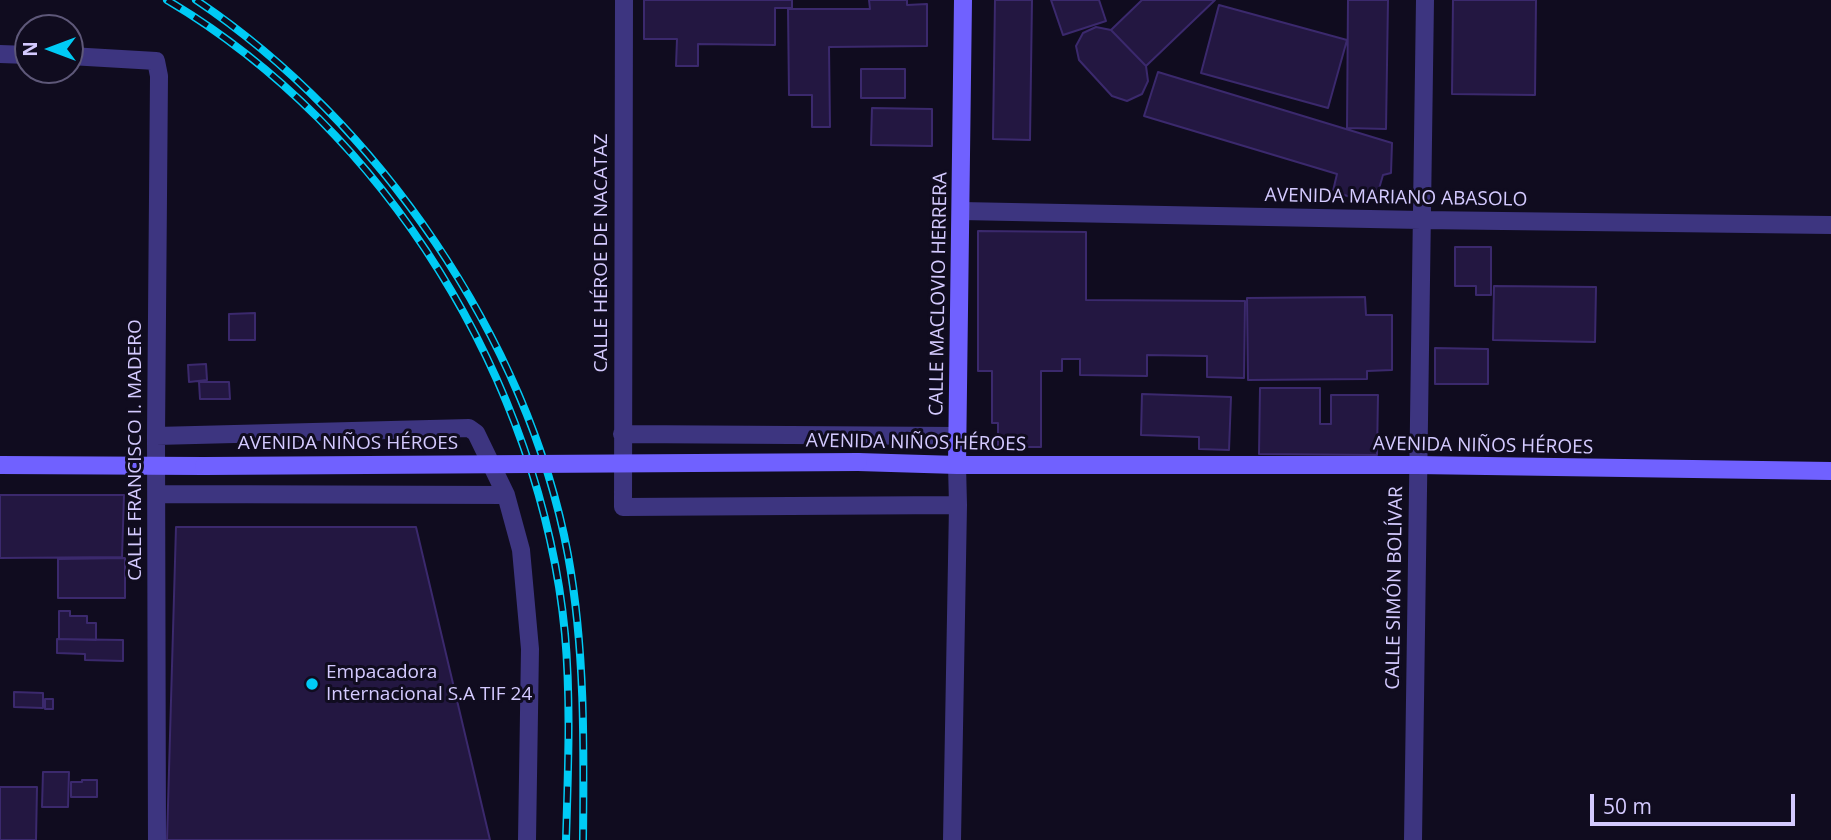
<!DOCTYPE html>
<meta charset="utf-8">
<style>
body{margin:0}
#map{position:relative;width:1831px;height:840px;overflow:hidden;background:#100c1f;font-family:"Open Sans",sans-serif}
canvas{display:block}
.north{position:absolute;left:14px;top:14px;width:70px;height:70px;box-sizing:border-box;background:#100c1f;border:2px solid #5e5879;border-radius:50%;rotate:270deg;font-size:19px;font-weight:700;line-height:28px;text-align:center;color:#d4caff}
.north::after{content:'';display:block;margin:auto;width:24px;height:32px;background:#00cbf5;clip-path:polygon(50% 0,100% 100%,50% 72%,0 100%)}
.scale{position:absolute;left:1590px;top:794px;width:205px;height:32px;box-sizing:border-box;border:4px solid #d4caff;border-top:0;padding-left:9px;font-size:21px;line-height:24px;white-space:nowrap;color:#d4caff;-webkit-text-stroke:5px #100c1f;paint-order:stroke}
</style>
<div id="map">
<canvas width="1831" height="840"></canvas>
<div class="north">N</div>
<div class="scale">50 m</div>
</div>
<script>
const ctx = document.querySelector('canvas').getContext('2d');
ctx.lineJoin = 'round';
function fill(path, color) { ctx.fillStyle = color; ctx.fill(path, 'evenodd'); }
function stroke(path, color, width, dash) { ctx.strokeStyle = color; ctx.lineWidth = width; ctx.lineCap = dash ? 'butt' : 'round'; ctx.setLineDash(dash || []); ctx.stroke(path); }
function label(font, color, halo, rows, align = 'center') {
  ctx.font = font + ' "Open Sans",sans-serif'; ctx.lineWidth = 6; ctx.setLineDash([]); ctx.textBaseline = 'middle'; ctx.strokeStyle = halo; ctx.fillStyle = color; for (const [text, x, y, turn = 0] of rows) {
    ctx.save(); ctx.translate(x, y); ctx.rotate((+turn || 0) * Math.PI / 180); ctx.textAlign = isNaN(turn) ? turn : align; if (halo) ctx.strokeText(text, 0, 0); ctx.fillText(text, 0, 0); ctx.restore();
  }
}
const building = new Path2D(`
 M644,0H792V8H775V45L698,44V66H676L677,39H644Z
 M869,0H907V5L927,4V46L829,47L830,127H812V95H789L788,9H870Z
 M995,0H1032L1030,140L993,139Z
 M1051,0H1099L1106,21L1063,35Z
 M1142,0H1215L1146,66L1111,30Z
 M1348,0H1388L1386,129L1347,128Z
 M1453,0H1536L1535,95L1452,94Z
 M1219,5L1347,40L1328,108L1201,73Z
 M1096,27L1111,30L1146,66L1148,81L1142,94L1127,101L1112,96L1079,60L1076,46L1083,33Z
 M861,69H905V98H861Z
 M1158,72L1392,143L1391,173L1383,175L1376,199L1353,198L1333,191L1337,174L1144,116Z
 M872,108L932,109V146L871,145Z
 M978,231L1086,232V300L1245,301L1244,378L1207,377V356L1147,355V376L1080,375V359H1062V371H1041V447H998V423H992V371H978Z
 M1455,247H1491V295H1476V286H1455Z
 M1494,286L1596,287L1595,342L1493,340Z
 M1365,297L1366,315H1392V370L1367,371V379L1248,380L1247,298Z
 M255,313V340H229V314Z
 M1435,348L1488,349V384H1435Z
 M206,364L207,380L189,382L188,365Z
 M199,382H229L230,399H200Z
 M1260,388H1320V424H1331V395H1378L1377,455L1259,454Z
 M1142,394L1231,397L1229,450L1199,449V437L1141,435Z
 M0,495H124L122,557L0,558Z
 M176,527H416L490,840H167Z
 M125,558V598H58V559Z
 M59,611H70V616H87V623H96V640L59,639Z
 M57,639L123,640V661L85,660V654L57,653Z
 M14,692L43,693V708L14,707Z
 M45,699H53V709H45Z
 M43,772H69L68,807H42Z
 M82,780H97V797H71V782H82Z
 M0,787H37L36,840H0Z`);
fill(building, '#231741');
stroke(building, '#3b296d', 2);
stroke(new Path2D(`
 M624,0L623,507L958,505
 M0,54L28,55
 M70,56L156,61L159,76L156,436L157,840
 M961,211L1421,220L1831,225
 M622,434L958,436
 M156,436L469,428L476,433L506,495L521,550L530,649L527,840
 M158,494L506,495
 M952,840L958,505L957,465
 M1413,840L1425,0`), '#3d3580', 18);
stroke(new Path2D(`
 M858,462L957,465H1417L1831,471
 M0,465L204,466
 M957,465L963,0`), '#7061ff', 18);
const rail = new Path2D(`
 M167,0C386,129 541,382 565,634C571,702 568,772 566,840
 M196,0C377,121 528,339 568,555C585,649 584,744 583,840`);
stroke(rail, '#00cbf5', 8);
stroke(rail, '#100c1f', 5, [16]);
stroke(new Path2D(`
 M204,466L858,462`), '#7061ff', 18);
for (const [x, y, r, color] of [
 [312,684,7,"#00cbf5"]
]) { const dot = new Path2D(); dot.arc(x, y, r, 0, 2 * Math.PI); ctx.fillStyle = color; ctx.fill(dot); stroke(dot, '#100c1f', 2.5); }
label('19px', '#d4caff', '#100c1f', [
 ["AVENIDA MARIANO ABASOLO",1396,198,1],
 ["CALLE HÉROE DE NACATAZ",602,253,-90],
 ["CALLE MACLOVIO HERRERA",939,294,-89],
 ["AVENIDA NIÑOS HÉROES",916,443,1],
 ["AVENIDA NIÑOS HÉROES",348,444],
 ["AVENIDA NIÑOS HÉROES",1483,446,1],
 ["CALLE FRANCISCO I. MADERO",136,450,-90],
 ["CALLE SIMÓN BOLÍVAR",1395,588,-89]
]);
label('19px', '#d4caff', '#100c1f', [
 ["Empacadora",326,673],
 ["Internacional S.A TIF 24",326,695]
], 'left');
</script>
